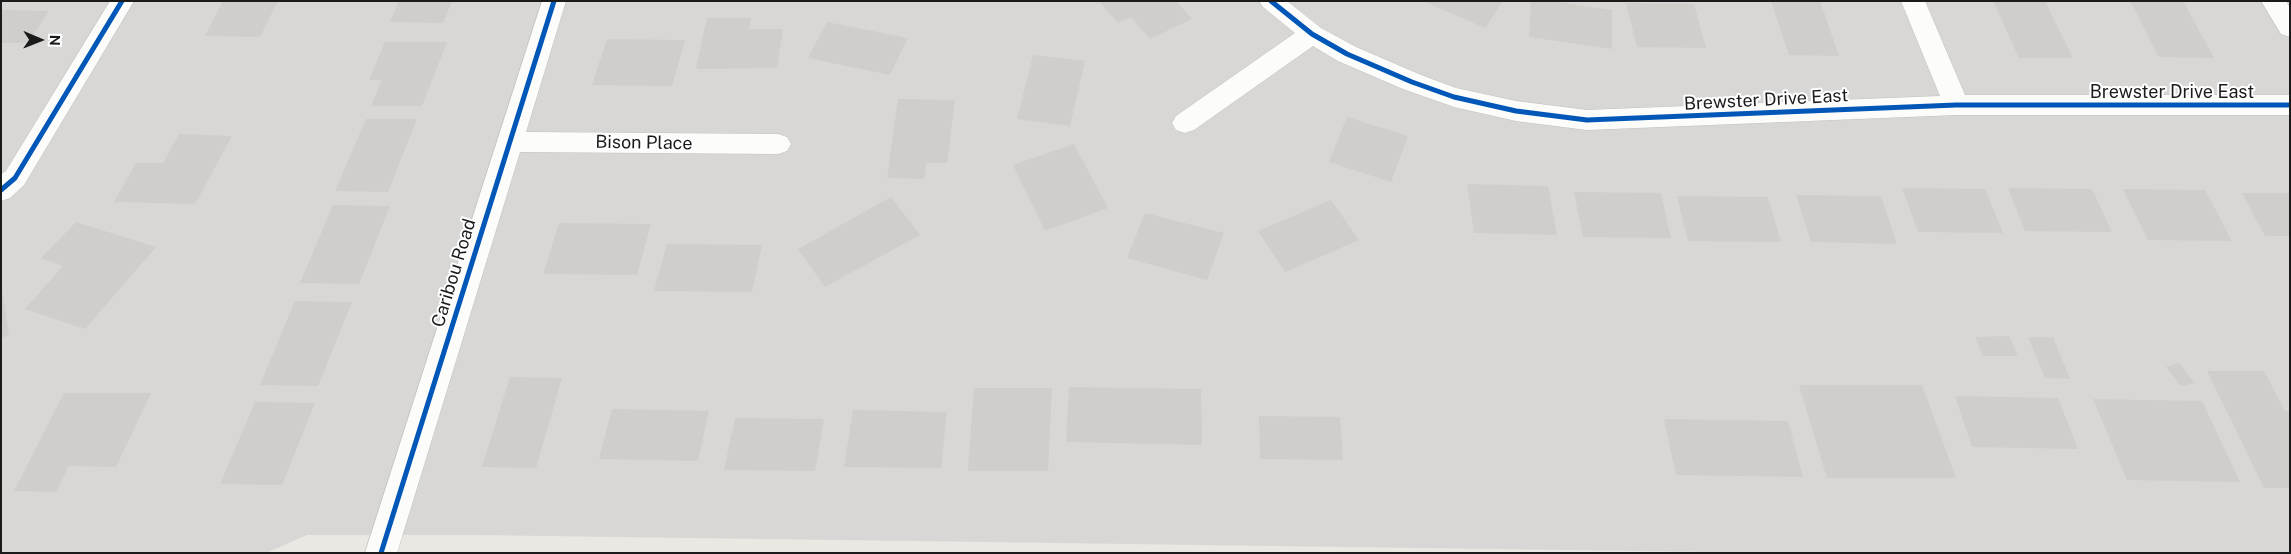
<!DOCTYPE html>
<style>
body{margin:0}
#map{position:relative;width:2291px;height:554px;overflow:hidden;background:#e9e8e3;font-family:"Public Sans",sans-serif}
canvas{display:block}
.frame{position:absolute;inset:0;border:2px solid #1b1b1b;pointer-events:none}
.north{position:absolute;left:15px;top:15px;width:50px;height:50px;-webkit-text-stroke:4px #fff;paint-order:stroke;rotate:91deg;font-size:14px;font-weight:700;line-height:20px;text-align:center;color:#1b1b1b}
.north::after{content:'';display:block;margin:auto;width:18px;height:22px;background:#1b1b1b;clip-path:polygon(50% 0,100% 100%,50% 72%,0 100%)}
</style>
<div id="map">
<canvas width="2291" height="554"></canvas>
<div class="frame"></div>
<div class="north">N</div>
</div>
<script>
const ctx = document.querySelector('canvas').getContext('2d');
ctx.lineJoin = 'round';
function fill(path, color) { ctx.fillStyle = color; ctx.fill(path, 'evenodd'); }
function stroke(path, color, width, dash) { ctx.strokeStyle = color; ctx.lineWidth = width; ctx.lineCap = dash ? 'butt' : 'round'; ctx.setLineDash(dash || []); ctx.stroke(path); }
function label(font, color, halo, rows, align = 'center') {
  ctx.font = font + ' "Public Sans",sans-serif'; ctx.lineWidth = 4; ctx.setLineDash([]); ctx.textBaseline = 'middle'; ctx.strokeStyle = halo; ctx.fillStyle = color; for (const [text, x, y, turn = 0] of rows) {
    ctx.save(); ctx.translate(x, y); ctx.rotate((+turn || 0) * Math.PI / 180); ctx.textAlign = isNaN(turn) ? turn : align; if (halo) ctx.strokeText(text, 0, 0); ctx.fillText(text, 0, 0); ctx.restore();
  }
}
fill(new Path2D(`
 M1,1H2290V553H1784L474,535H307L266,553H1Z`), '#d8d7d5');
fill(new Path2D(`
 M223,1H278L260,37L205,36Z
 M399,1H452L443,23L390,22Z
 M1099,1H1176L1192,19L1150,39L1131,17L1118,23Z
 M1423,1H1503L1485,28Z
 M1531,1H1551L1612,10V49L1529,37Z
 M1771,1H1820L1839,56L1789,55Z
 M1993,1H2045L2073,58H2019Z
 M2130,1H2183L2214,58L2159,57Z
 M1626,3L1694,4L1706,48L1637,47Z
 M1,10L49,11L28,43H1Z
 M707,18H751L749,29H783L777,68L696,69Z
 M827,22L908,38L890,75L808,58Z
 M607,39L685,40L672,86L592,85Z
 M385,42H447L422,106H371L382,80H369Z
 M1033,55L1085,61L1070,126L1017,119Z
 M898,99L955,100L947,163H926L924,179L887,178Z
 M1347,117L1408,136L1391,182L1329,162Z
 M366,119H417L388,192L335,191Z
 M179,134L232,136L195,204L114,202L136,163H163Z
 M1074,144L1108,208L1045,231L1013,165Z
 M1467,184L1548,186L1557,235L1474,233Z
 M1902,188L1985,189L2003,233L1918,232Z
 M2008,188L2092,189L2112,232L2025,231Z
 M2123,189L2205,190L2232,241L2148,240Z
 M1574,192L1661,193L1671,238L1583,237Z
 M2242,193H2290V236H2265Z
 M1796,195L1881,196L1897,244L1811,242Z
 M1677,196L1768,197L1781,242L1688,241Z
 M891,197L920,235L825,287L798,249Z
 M1331,200L1359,240L1285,272L1258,231Z
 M333,205L390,206L359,284L300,283Z
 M1145,213L1224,233L1207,280L1127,258Z
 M76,222L156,247L85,329L25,309L63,266L41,258Z
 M559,223L651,224L637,275L543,274Z
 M667,244L762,245L752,292L654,291Z
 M1,283L9,335L1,338Z
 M295,301L352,302L318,386L260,385Z
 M2009,336L2018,356H1983L1975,337Z
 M2028,337H2053L2070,379L2045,378Z
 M2180,363L2194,383L2181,386L2166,367Z
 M2207,371H2264L2285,411H2290V488H2264Z
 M510,377L562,378L536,468L482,467Z
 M1799,385H1922L1956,478H1827Z
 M1069,387L1201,389L1202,445L1066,442Z
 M974,388H1052L1048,471H968Z
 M64,393H151L116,467L69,466L56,492L14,491Z
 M1955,396L2058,398L2078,449L1972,447Z
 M2093,399L2202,401L2240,482L2127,480Z
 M255,402L315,403L282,485L220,484Z
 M612,409L709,411L698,461L599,459Z
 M853,410L947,412L941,468L844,467Z
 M1259,416L1340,417L1343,460L1260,459Z
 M735,418L824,419L815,471L724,470Z
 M1664,419L1788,421L1803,477L1676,475Z`), '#d0ceca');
const minor = new Path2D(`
 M110,1H134L24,185L10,198L1,201V174L6,171Z
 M542,1H566L526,132L778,134L787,137L791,144L787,151L778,154L520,152L397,553H365Z
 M1259,1H1287L1321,28L1356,47L1421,75L1456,88L1516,101L1587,110L1940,96L1901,1H1925L1965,95H2290V115H1956L1587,130L1516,121L1454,107L1403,89L1338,61L1313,46L1194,130L1185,133L1176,130L1172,123L1176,116L1295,33L1263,7Z
 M2261,1H2286L2290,8V37L2281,34Z`);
stroke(minor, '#c2c2bf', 1);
fill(minor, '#fcfcfb');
stroke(new Path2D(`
 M1271,1L1312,34L1347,54L1412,82L1454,97L1516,111L1587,120L1956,105H2290
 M1,190L15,178L122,1
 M381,553L554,1`), '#0057b8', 5);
label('18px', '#1b1b1b', '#fff', [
 ["Brewster Drive East",2172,92],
 ["Brewster Drive East",1766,100,-3],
 ["Bison Place",644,143,1],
 ["Caribou Road",454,273,-73]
]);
</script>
